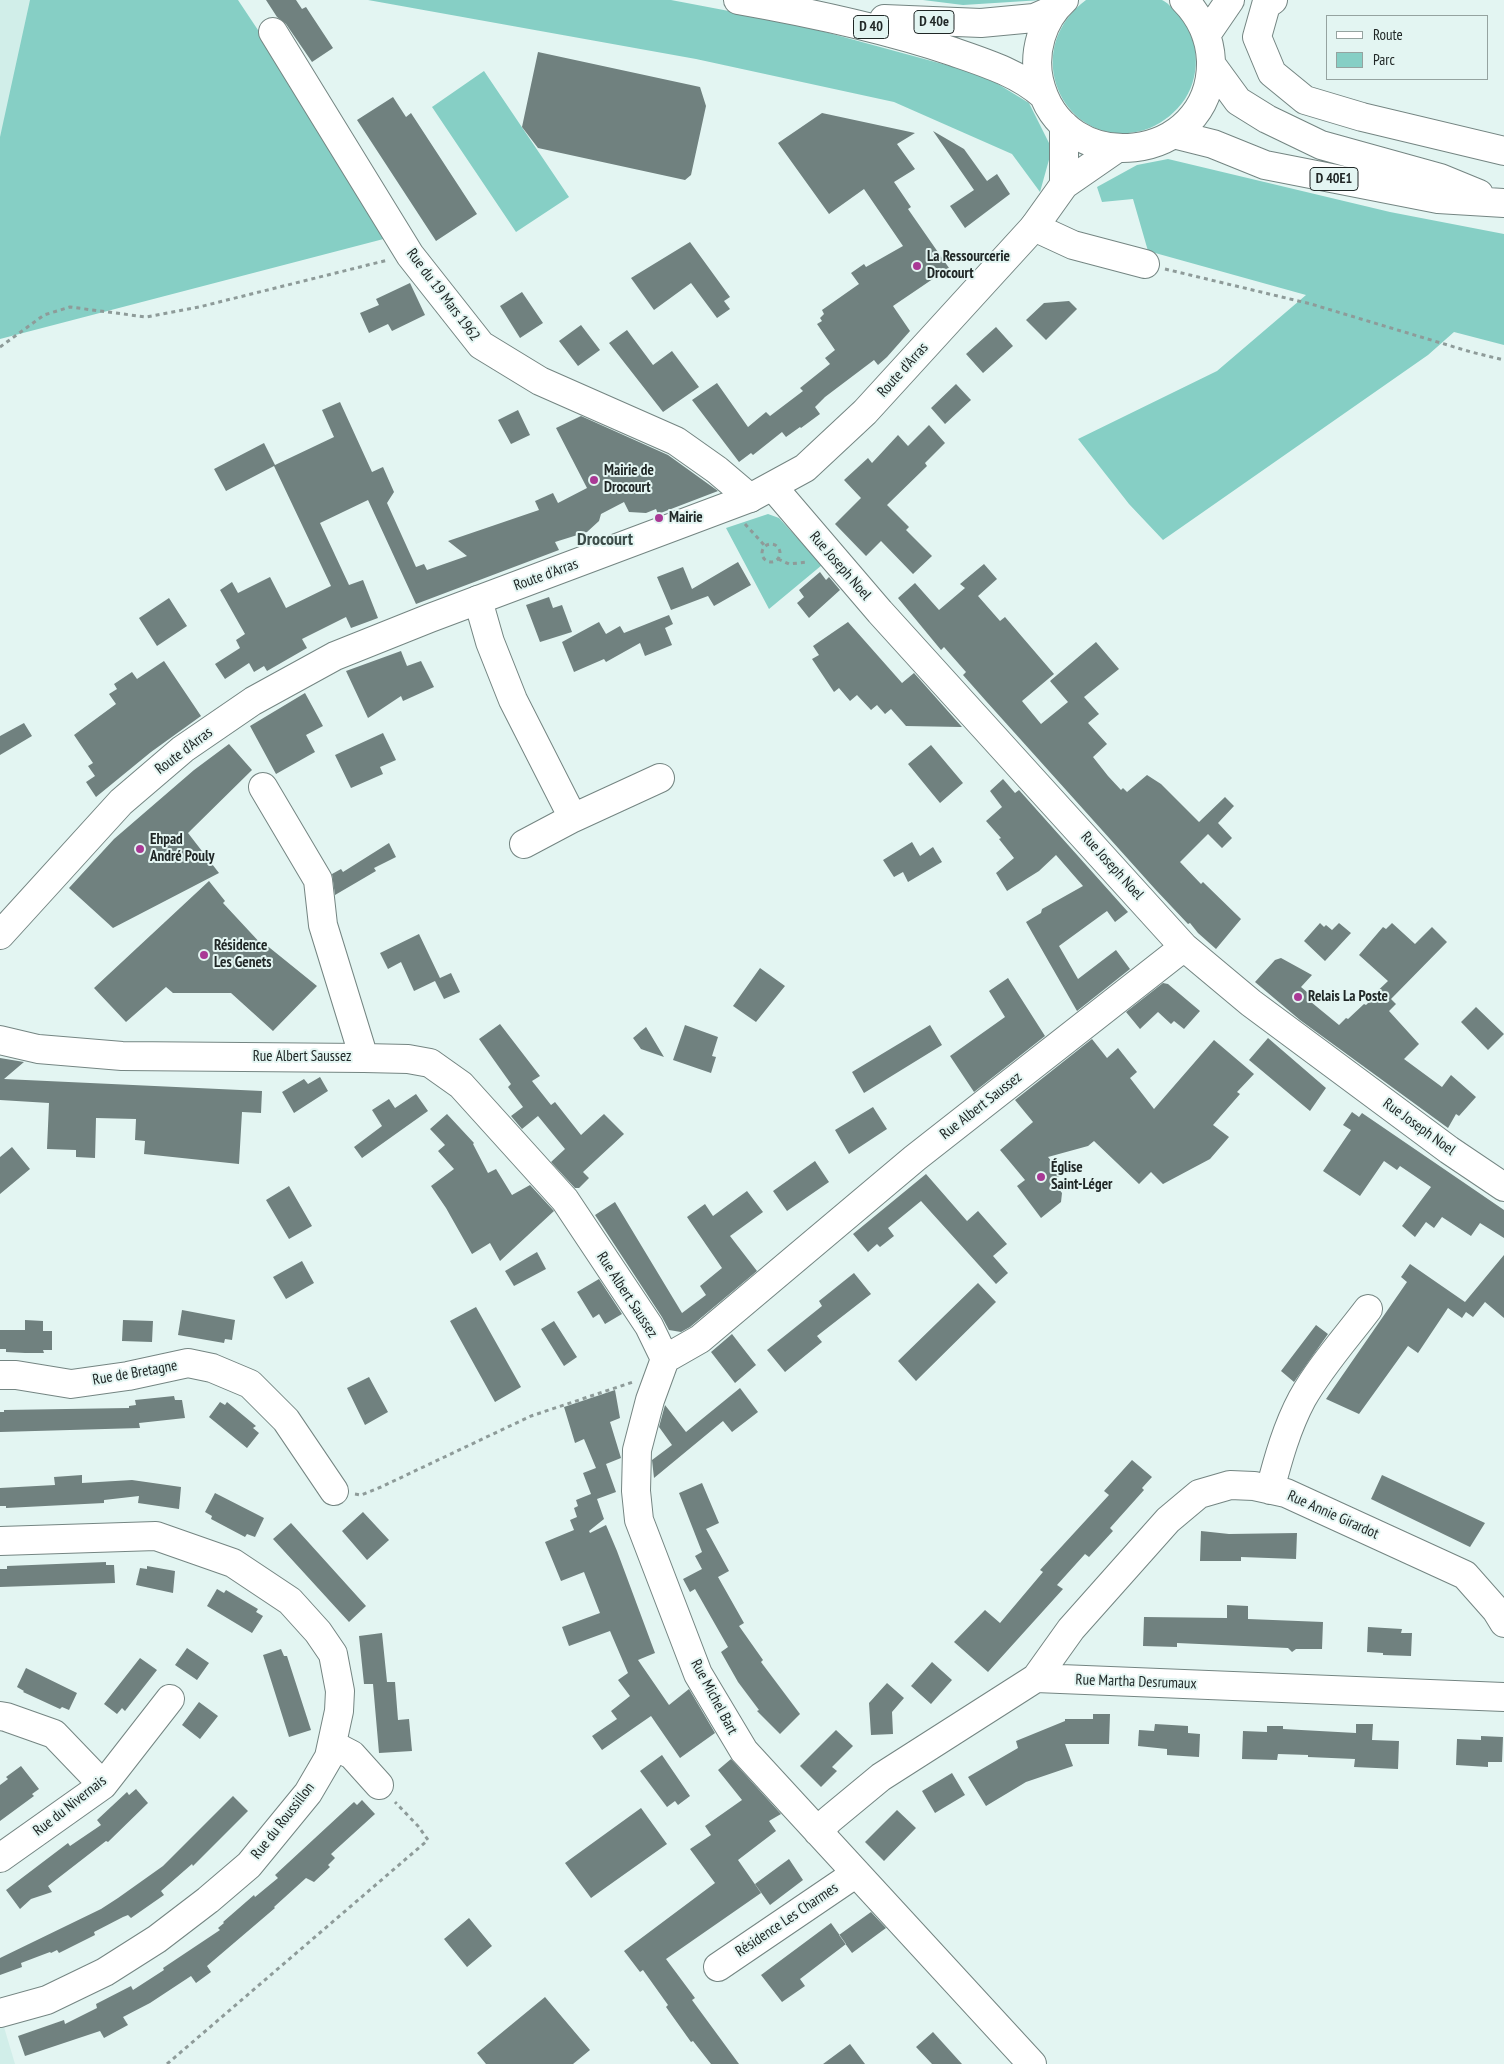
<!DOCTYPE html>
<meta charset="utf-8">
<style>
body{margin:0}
#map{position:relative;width:1504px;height:2064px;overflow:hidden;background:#e3f5f2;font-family:"PT Sans Narrow",sans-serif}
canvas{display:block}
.legend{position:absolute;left:1326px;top:15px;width:162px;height:65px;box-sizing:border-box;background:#e3f5f2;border:1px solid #95a3a0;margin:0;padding:6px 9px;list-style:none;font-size:15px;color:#202726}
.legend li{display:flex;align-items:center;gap:10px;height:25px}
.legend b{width:25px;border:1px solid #95a3a0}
</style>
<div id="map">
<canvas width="1504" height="2064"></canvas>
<ul class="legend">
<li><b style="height:6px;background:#fff"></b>Route</li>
<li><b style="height:14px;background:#86cfc5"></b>Parc</li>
</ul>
</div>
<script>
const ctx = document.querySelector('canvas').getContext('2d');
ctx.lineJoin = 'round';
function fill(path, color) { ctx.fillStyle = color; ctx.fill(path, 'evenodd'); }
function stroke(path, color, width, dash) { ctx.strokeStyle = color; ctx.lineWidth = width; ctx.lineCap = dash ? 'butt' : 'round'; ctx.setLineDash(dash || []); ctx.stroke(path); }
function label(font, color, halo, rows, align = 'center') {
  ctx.font = font + ' "PT Sans Narrow",sans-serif'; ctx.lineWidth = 4; ctx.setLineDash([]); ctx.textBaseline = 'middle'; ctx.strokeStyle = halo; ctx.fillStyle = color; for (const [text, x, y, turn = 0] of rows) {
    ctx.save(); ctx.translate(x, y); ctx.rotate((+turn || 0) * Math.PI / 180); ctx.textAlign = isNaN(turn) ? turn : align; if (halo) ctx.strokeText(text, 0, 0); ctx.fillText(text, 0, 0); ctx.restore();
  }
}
fill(new Path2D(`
 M0,0H47L0,190Z
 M4,2027L15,2064H0V2028Z`), '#d1eee9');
fill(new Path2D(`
 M30,0H238L395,236L0,339V137Z
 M368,0H671L792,23L983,75L1029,103L1052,149L1040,192L1012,154L894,102L696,59Z
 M923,0H1042L963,5Z
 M1086,0C1105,0 1124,0 1143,0C1148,0 1156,0 1162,0C1167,2 1172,8 1176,12C1199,35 1202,72 1185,99C1176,112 1164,122 1150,128C1070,158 1014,54 1086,0Z
 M484,71L569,197L516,232L432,107Z
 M1168,159L1390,212L1504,234V345L1454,332L1428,355L1163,540L1129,504L1078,439L1217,371L1306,295L1148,251L1133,199L1102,202L1097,187L1137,165Z
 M768,514L779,518L822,565L769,609L726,528Z`), '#86cfc5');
fill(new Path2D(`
 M266,0H296L302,9L306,7L333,48L312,62L286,24L277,17Z
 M538,52L700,87L706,106L691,175L685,180L538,148L522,127Z
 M393,97L406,117L411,113L477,214L436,241L357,120Z
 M822,113L915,133L897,144L915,169L894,182L911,207L908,209L949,268L893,306L910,331L887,357L878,365L874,360L825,397L815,407L820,414L801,428L800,427L786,437L782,432L753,455L751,453L739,462L692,400L717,383L748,427L766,412L770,416L803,391L800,388L830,364L825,358L835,350L817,324L822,321L820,318L824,314L822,310L859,284L851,273L864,264L866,267L903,246L864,189L829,214L778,143Z
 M933,131L964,149L987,181L997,174L1010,194L965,228L950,206L974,190Z
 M690,242L730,297L724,301L730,309L717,318L691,283L654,310L631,278Z
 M410,283L425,315L392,331L388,324L369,333L360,313L379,305L376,299Z
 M522,292L543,323L520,338L500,306Z
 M1069,301L1077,309L1046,340L1026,320L1044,303Z
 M581,325L600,350L578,366L559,341Z
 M996,327L1013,346L983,373L966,354Z
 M627,330L653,365L672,351L699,387L663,412L609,343Z
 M956,384L971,400L945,424L931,408Z
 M340,402L372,472L383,467L394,492L387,503L416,567L424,564L427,570L467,556L448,541L539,510L535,501L553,493L558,503L587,488L556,428L581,416L668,455L718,491L658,514L656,509L646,513L629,512L624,502L601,514L599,521L587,532L555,542L559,550L416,604L368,500L320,523L349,585L363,580L378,618L351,628L346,617L302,639L307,648L267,671L264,666L254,672L249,663L225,679L215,664L240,648L236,640L245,634L220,590L232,582L238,593L270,577L286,608L331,586L274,466L226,491L214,469L264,443L275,465L334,437L322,410Z
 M518,410L530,435L511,444L498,420Z
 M929,425L945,443L925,463L927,466L887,505L909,527L906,530L932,556L913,574L881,541L866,556L835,524L861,498L844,480L868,458L872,463L898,435L908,446Z
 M738,562L751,585L714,606L708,596L671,610L657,577L683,567L692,589Z
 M984,564L997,579L978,596L1000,621L1005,617L1054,674L1022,701L1041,724L1068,702L1050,681L1096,642L1119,669L1084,697L1099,714L1088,723L1107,744L1093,757L1108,776L1121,790L1123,788L1127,792L1147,775L1161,784L1199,822L1225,797L1234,806L1218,823L1232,838L1222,848L1208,834L1180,862L1201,884L1203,882L1241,919L1216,949L1198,933L1190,923L1188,924L1155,889L986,701L963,675L966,672L944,647L941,650L898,598L915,583L939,610L965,588L960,584Z
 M820,572L826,580L829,577L840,590L809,618L797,603L804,597L799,590Z
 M549,597L553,608L562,605L572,632L540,642L526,605Z
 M169,598L187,626L157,646L139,618Z
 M669,615L673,624L665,628L672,645L645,656L640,643L606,662L604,659L574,672L562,642L599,622L606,634L620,626L624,633Z
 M848,622L902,683L914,673L962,727L906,726L891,709L885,714L877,705L871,710L857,695L850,701L839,688L834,692L812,659L819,655L813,646Z
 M401,651L407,666L421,661L434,687L403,701L401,696L368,718L346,671Z
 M164,661L201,716L151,752L96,797L86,782L95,776L88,766L93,763L74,735L116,704L109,694L117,689L114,684L132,672L137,679Z
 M305,693L323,726L306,735L315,752L276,774L250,726Z
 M24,723L32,736L0,755V736Z
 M383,733L396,760L380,767L383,774L351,788L335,755Z
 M229,744L252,770L188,833L219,873L113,928L69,888L114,839L194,770Z
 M931,745L963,783L940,803L908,764Z
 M1003,779L1015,793L1019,790L1128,912L1115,922L1107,911L1059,946L1078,979L1116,950L1130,969L1077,1011L1026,922L1041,913L1042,909L1083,886L1056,855L1039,871L1007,891L996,873L1014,858L999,839L1001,838L986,821L1002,807L990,791Z
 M912,842L920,856L933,847L942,862L908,882L903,872L894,877L883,860Z
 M389,843L396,857L374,868L376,871L335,895L332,874L341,869L343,872Z
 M209,881L225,901L223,903L263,946L265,944L317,986L273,1031L231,993H173L166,987L126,1022L94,988Z
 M1320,923L1324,927L1326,925L1332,930L1339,923L1351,933L1325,961L1304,941Z
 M1392,923L1415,944L1432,927L1447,942L1391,999L1396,1004L1389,1011L1419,1044L1404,1059L1442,1087L1451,1075L1476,1097L1459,1116L1456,1114L1448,1128L1300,1020L1255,982L1275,960L1281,958L1312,975L1301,987L1314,998L1311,1002L1339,1025L1346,1018L1348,1019L1364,1004L1366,1005L1369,1002L1368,1000L1388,981L1359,955L1383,927L1386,929Z
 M419,934L440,978L451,973L460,992L444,999L435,981L414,991L401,962L388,969L380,953Z
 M760,968L785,986L756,1022L733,1006Z
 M1008,978L1045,1036L974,1092L950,1056L1005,1017L989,991Z
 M1163,983L1168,984L1200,1011L1184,1029L1174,1021L1171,1024L1158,1012L1140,1029L1126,1012Z
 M1476,1007L1504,1034L1488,1050L1461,1022Z
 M500,1024L540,1076L532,1081L551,1105L555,1102L581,1135L604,1114L624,1134L583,1172L589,1178L579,1188H575L551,1162L565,1149L538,1116L522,1129L511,1116L523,1107L508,1087L511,1084L479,1039Z
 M685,1025L718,1037L712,1056L716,1057L711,1073L673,1060Z
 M930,1025L942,1045L864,1093L852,1072Z
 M646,1027L664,1057L641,1049L633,1038Z
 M1268,1038L1326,1088L1310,1111L1249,1060Z
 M1092,1039L1107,1058L1118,1048L1137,1072L1130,1078L1154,1109L1214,1040L1254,1074L1237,1092L1240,1094L1213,1125L1229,1137L1210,1159L1163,1184L1151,1172L1139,1184L1094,1141L1088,1146L1048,1157L1062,1174L1053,1182L1062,1193L1061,1202L1041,1218L1017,1186L1025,1180L1000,1150L1033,1122L1015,1100Z
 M0,1058L24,1062L4,1079L262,1091L261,1113L242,1112L239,1164L144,1154L145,1141L135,1140L136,1119L96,1118L95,1158L76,1157V1150L47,1149L49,1103L0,1100Z
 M320,1077L328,1091L294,1113L282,1092L304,1079L308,1084Z
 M416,1094L428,1111L362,1158L354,1147L382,1126L372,1110L389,1099L395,1108Z
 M873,1107L887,1129L849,1154L835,1130Z
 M1352,1112L1359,1117L1362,1113L1504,1210V1238L1480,1223L1471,1236L1442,1217L1434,1228L1426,1222L1415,1237L1402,1226L1431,1187L1400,1166L1397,1170L1384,1161L1360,1196L1323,1171L1351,1130L1343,1125Z
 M447,1114L474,1143L473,1144L488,1173L496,1169L512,1195L530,1185L554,1211L500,1261L490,1243L472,1254L446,1208L431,1186L454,1169L438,1151L445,1145L430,1129Z
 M12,1147L30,1169L0,1194V1157Z
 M815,1161L829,1182L787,1211L773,1191Z
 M926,1174L967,1221L978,1211L1007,1244L993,1256L1008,1273L996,1284L921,1201L888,1228L894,1236L880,1247L877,1244L868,1252L853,1234Z
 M289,1186L312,1226L289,1239L266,1200Z
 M747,1191L763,1212L730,1236L757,1271L690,1327L681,1332L669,1330L662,1317L595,1215L615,1202L682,1313L706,1295L700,1286L722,1268L687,1217L705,1204L713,1216Z
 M537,1252L546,1269L514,1286L505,1271Z
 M1504,1255V1318L1485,1302L1473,1317L1466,1312L1462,1318L1448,1308L1418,1353L1408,1346L1359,1414L1326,1399L1407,1282L1401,1277L1410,1264L1465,1302Z
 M302,1261L314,1283L286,1299L273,1277Z
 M854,1273L871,1294L817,1336L822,1342L785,1372L767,1350L822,1306L819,1301Z
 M599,1279L622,1314L605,1324L599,1314L593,1318L577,1292Z
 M978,1283L996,1302L916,1381L898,1361Z
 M476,1307L521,1387L495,1402L450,1321Z
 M182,1310L235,1320L232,1340L225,1339L224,1343L178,1335Z
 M25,1320L43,1321V1331H52V1350H43L44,1353H25L6,1352V1349H0V1330H25Z
 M123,1320L153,1321L152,1342L122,1341Z
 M554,1321L577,1357L564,1366L541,1329Z
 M1316,1325L1328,1334L1294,1382L1281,1371Z
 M732,1334L756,1365L735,1383L711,1352Z
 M369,1377L388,1412L365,1425L347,1388Z
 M740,1388L758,1412L732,1432L723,1421L654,1478L652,1460L672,1445L659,1427L665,1405L686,1432Z
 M615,1390L620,1418L610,1422L621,1458L606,1464L616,1492L597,1499L604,1519L589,1531L590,1533L606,1525L617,1551L655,1653L638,1660L669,1705L689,1689L715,1733L680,1758L651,1716L602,1750L592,1736L617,1719L611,1711L630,1696L618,1680L628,1673L610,1631L569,1646L562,1627L600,1613L584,1572L561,1581L545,1542L574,1530L570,1520L577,1517L574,1508L578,1506L576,1500L591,1494L583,1473L596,1468L584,1439L575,1443L564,1407Z
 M174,1396L175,1400H182L185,1418L139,1423L140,1428L0,1432V1412H4V1410L129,1408V1406L136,1405L135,1400Z
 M220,1402L225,1405L227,1402L256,1426L253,1428L259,1433L247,1448L209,1417Z
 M1132,1460L1152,1477L1142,1488L1144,1490L1110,1528L1113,1531L1089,1557L1085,1554L1057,1585L1063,1589L988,1672L954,1642L985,1610L1000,1623L1043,1572L1040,1570L1109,1495L1104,1491Z
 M82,1475V1483L132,1480L181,1487L179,1509L138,1503L139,1496L104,1500V1503L6,1508V1506H0V1488L55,1485L54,1477Z
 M1382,1475L1485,1523L1470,1547L1371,1499Z
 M702,1483L719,1523L706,1529L729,1571L718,1577L744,1623L739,1626L763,1660L761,1662L800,1714L780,1734L757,1711L759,1710L738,1682L721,1652L728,1647L695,1589L690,1592L683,1579L702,1569L695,1556L702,1552L679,1493Z
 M215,1493L264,1518L255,1537L247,1534L245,1537L211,1519L212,1516L205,1512Z
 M363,1512L389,1540L367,1560L342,1531Z
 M291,1523L366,1606L349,1622L273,1539Z
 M1201,1531L1229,1534L1297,1533L1296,1559L1241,1557V1561H1200Z
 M106,1562V1565H114L115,1583L0,1587V1569H7V1566Z
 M147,1566L175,1571L173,1593L136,1585L140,1568L147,1569Z
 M217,1589L224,1593L226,1590L258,1609L256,1612L263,1616L252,1633L207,1606Z
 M1227,1605L1248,1606V1619L1323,1622L1322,1649H1296L1292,1652L1288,1648L1177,1643V1647L1143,1646L1144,1617L1227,1618Z
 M1368,1627L1402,1629L1401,1633H1412L1411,1656L1383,1655V1653L1367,1652Z
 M382,1633L387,1682H395L398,1720L409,1719L412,1751L379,1753L373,1684H364L359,1636Z
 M187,1648L209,1663L197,1680L175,1665Z
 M281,1649L284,1656H287L311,1730L289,1737L263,1655Z
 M140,1658L157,1670L125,1711L122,1708L117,1714L104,1704Z
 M932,1662L952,1680L931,1704L911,1686Z
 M26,1668L77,1693L69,1710L62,1707L60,1709L23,1692L24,1691L17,1687Z
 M887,1683L904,1698L892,1712L893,1734L871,1735L869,1703Z
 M199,1702L218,1716L200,1739L182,1725Z
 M1093,1714H1110L1109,1744H1065L1073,1766L1026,1782L986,1806L968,1777L1018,1748L1016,1741L1065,1721V1719H1093Z
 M1155,1724L1188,1726V1733L1200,1734L1199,1757L1167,1755V1749L1138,1746L1139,1730L1154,1731Z
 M1356,1724H1373L1372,1740L1399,1741L1398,1769L1354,1767L1355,1759L1308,1757V1755L1278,1754L1277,1760L1242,1759L1243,1731L1267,1732V1726H1283V1729L1356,1733Z
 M836,1730L853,1746L832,1767L837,1771L821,1787L800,1766Z
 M1481,1736L1503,1737L1502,1762H1488V1767L1456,1765L1457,1739L1481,1740Z
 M662,1755L690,1796L678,1805L675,1801L667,1807L640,1771Z
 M731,1759L781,1814L769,1821L776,1831L738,1860L761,1893L666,1959L695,1998L692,2000L739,2064H711L693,2041L691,2042L666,2007L668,2005L643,1970L640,1972L624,1951L715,1883L690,1849L711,1835L705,1826L742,1800L718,1770Z
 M21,1766L39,1789L32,1794L34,1796L0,1821V1785L8,1779L6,1777Z
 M952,1773L965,1795L935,1813L922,1791Z
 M136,1789L148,1803L108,1842L106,1841L48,1886L52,1892L31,1899L20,1909L6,1890L68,1843L70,1846L101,1825L97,1820L127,1792L129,1795Z
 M233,1796L248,1811L193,1866L192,1864L161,1891L164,1895L131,1918L128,1915L123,1917L94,1932L95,1935L59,1953L57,1950L51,1953L50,1952L21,1963L22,1967L0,1975V1958L101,1909L118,1898L163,1866Z
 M362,1800L375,1814L331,1854L335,1858L328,1865L330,1867L314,1882L306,1878L274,1907L275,1908L207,1966L211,1972L196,1983L191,1976L150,2003L123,2017L128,2025L104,2038L100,2031L25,2056L18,2036L64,2020L65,2024L97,2008L96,2004L131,1986L133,1990L164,1970L163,1968L220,1930L218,1928L224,1923L223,1922L254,1895L255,1897L278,1878L275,1875L354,1802L357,1805Z
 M641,1808L667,1844L591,1898L565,1863Z
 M897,1810L916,1828L884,1861L865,1842Z
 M789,1859L803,1880L770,1905L755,1884Z
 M871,1912L886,1928L852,1953L839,1935Z
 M469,1918L492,1946L467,1967L444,1939Z
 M831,1923L846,1944L800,1979L805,1986L782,2002L761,1975Z
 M545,1997L590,2050L573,2064H486L477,2053Z
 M933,2032L962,2064H932L916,2047Z
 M850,2044L865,2064H823Z`), '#70817f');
const minor = new Path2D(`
 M1273,0L1266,5L1257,37L1272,73L1305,100L1362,117L1504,151
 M273,32L410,255L481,345L540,381L676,441L717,470L750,498
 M1034,227L1073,245L1145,264
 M773,487L880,612L1184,947L1251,1003L1449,1150L1504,1187
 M478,600L490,642L513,700L573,818L660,778
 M263,787L318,880L323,925L364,1058
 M524,844L573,818
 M0,1040L38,1049L122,1056L364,1058L408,1059L430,1063L461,1085L565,1200L649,1326L665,1359
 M665,1359L650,1400L637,1450L636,1491L639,1520L698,1674L744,1751L1032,2064
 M665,1359L700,1339L915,1158L1184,947
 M0,1375H16L71,1384L128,1376L188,1363L212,1368L250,1384L286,1420L334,1491
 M1270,1490C1278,1459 1287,1427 1302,1399C1320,1367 1346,1338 1368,1309
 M0,1541L156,1536L233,1563L290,1601L318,1632L333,1654L340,1691L339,1711L329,1757L308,1793L249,1865L208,1900L157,1939L105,1972L47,2000L0,2013
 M1036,1678L1071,1629L1168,1520L1199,1494L1230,1485L1254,1486L1286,1493L1465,1575L1496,1610L1504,1623
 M0,1716L6,1717L54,1734L103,1785
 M333,1745L352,1755L379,1785
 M818,1832L829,1820L881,1777L1036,1678L1504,1697
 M0,1858L103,1785L170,1699
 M718,1967L855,1874`);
const major = new Path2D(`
 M738,0C812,13 883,28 954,52C986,63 1018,73 1043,95
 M1064,0C1042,20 1033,52 1039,80C1062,182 1213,164 1211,61C1210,38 1200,16 1184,0
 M884,19L981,23L1034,18L1055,9
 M1206,35L1230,0
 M1211,64L1238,101L1267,119L1321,145L1440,178L1479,194
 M1173,134L1213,144L1265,165L1438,199L1504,203
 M1064,185V125
 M0,935L121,802L183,749L253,701L335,656L430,618L750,498L805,468L865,412L1034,227L1064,185L1116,149`);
stroke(minor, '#748582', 30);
stroke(major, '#748582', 30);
stroke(new Path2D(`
 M1165,269L1311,304L1471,352L1504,360
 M0,347L44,315L70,307L146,317L199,307L388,260
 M745,524L765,546
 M762 553a9 9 0 1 1 18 0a9 9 0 1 1-18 0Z
 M778,559L789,564L808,562
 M355,1494L361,1495L381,1487L531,1416L633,1382
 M167,2064L428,1840L418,1826L395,1802`), '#8e9b99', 3, [4, 4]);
stroke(minor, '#fff', 28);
stroke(major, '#fff', 28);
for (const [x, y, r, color] of [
 [917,266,5,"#a93995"],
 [594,480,5,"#a93995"],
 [659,518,5,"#a93995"],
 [140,849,5,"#a93995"],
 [204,955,5,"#a93995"],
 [1298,997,5,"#a93995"],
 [1041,1177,5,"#a93995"]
]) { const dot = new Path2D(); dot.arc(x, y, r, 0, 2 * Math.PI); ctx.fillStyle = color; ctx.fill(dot); stroke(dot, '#e3f5f2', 2); }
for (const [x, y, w] of [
 [934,22,40],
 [871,27,35],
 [1334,179,48]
]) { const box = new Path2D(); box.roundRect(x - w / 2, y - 11.5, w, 23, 4); ctx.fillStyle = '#e3f5f2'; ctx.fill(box); stroke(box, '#202726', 1); }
label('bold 14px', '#202726', null, [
 ["D 40e",934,22],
 ["D 40",871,27],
 ["D 40E1",1334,179]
]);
label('bold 15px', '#202726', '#e3f5f2', [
 ["La Ressourcerie",927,257],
 ["Drocourt",927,274],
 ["Mairie de",604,471],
 ["Drocourt",604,488],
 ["Mairie",669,518],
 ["Ehpad",150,840],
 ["André Pouly",150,857],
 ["Résidence",214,946],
 ["Les Genets",214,963],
 ["Relais La Poste",1308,997],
 ["Église",1051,1168],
 ["Saint-Léger",1051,1185]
], 'left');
label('15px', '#202726', '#e3f5f2', [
 ["Rue du 19 Mars 1962",443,295,53],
 ["Route d'Arras",903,370,-48],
 ["Rue Joseph Noel",840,566,49],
 ["Route d'Arras",546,575,-20],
 ["Route d'Arras",184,751,-37],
 ["Rue Joseph Noel",1112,866,48],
 ["Rue Albert Saussez",302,1057],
 ["Rue Albert Saussez",981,1106,-38],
 ["Rue Joseph Noel",1419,1127,36],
 ["Rue Albert Saussez",627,1295,57],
 ["Rue de Bretagne",135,1373,-10],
 ["Rue Annie Girardot",1333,1515,24],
 ["Rue Martha Desrumaux",1136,1682,2],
 ["Rue Michel Bart",714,1697,62],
 ["Rue du Nivernais",70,1806,-38],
 ["Rue du Roussillon",283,1821,-52],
 ["Résidence Les Charmes",787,1920,-34]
]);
label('bold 18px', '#3c4c49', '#e3f5f2', [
 ["Drocourt",605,540]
]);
</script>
